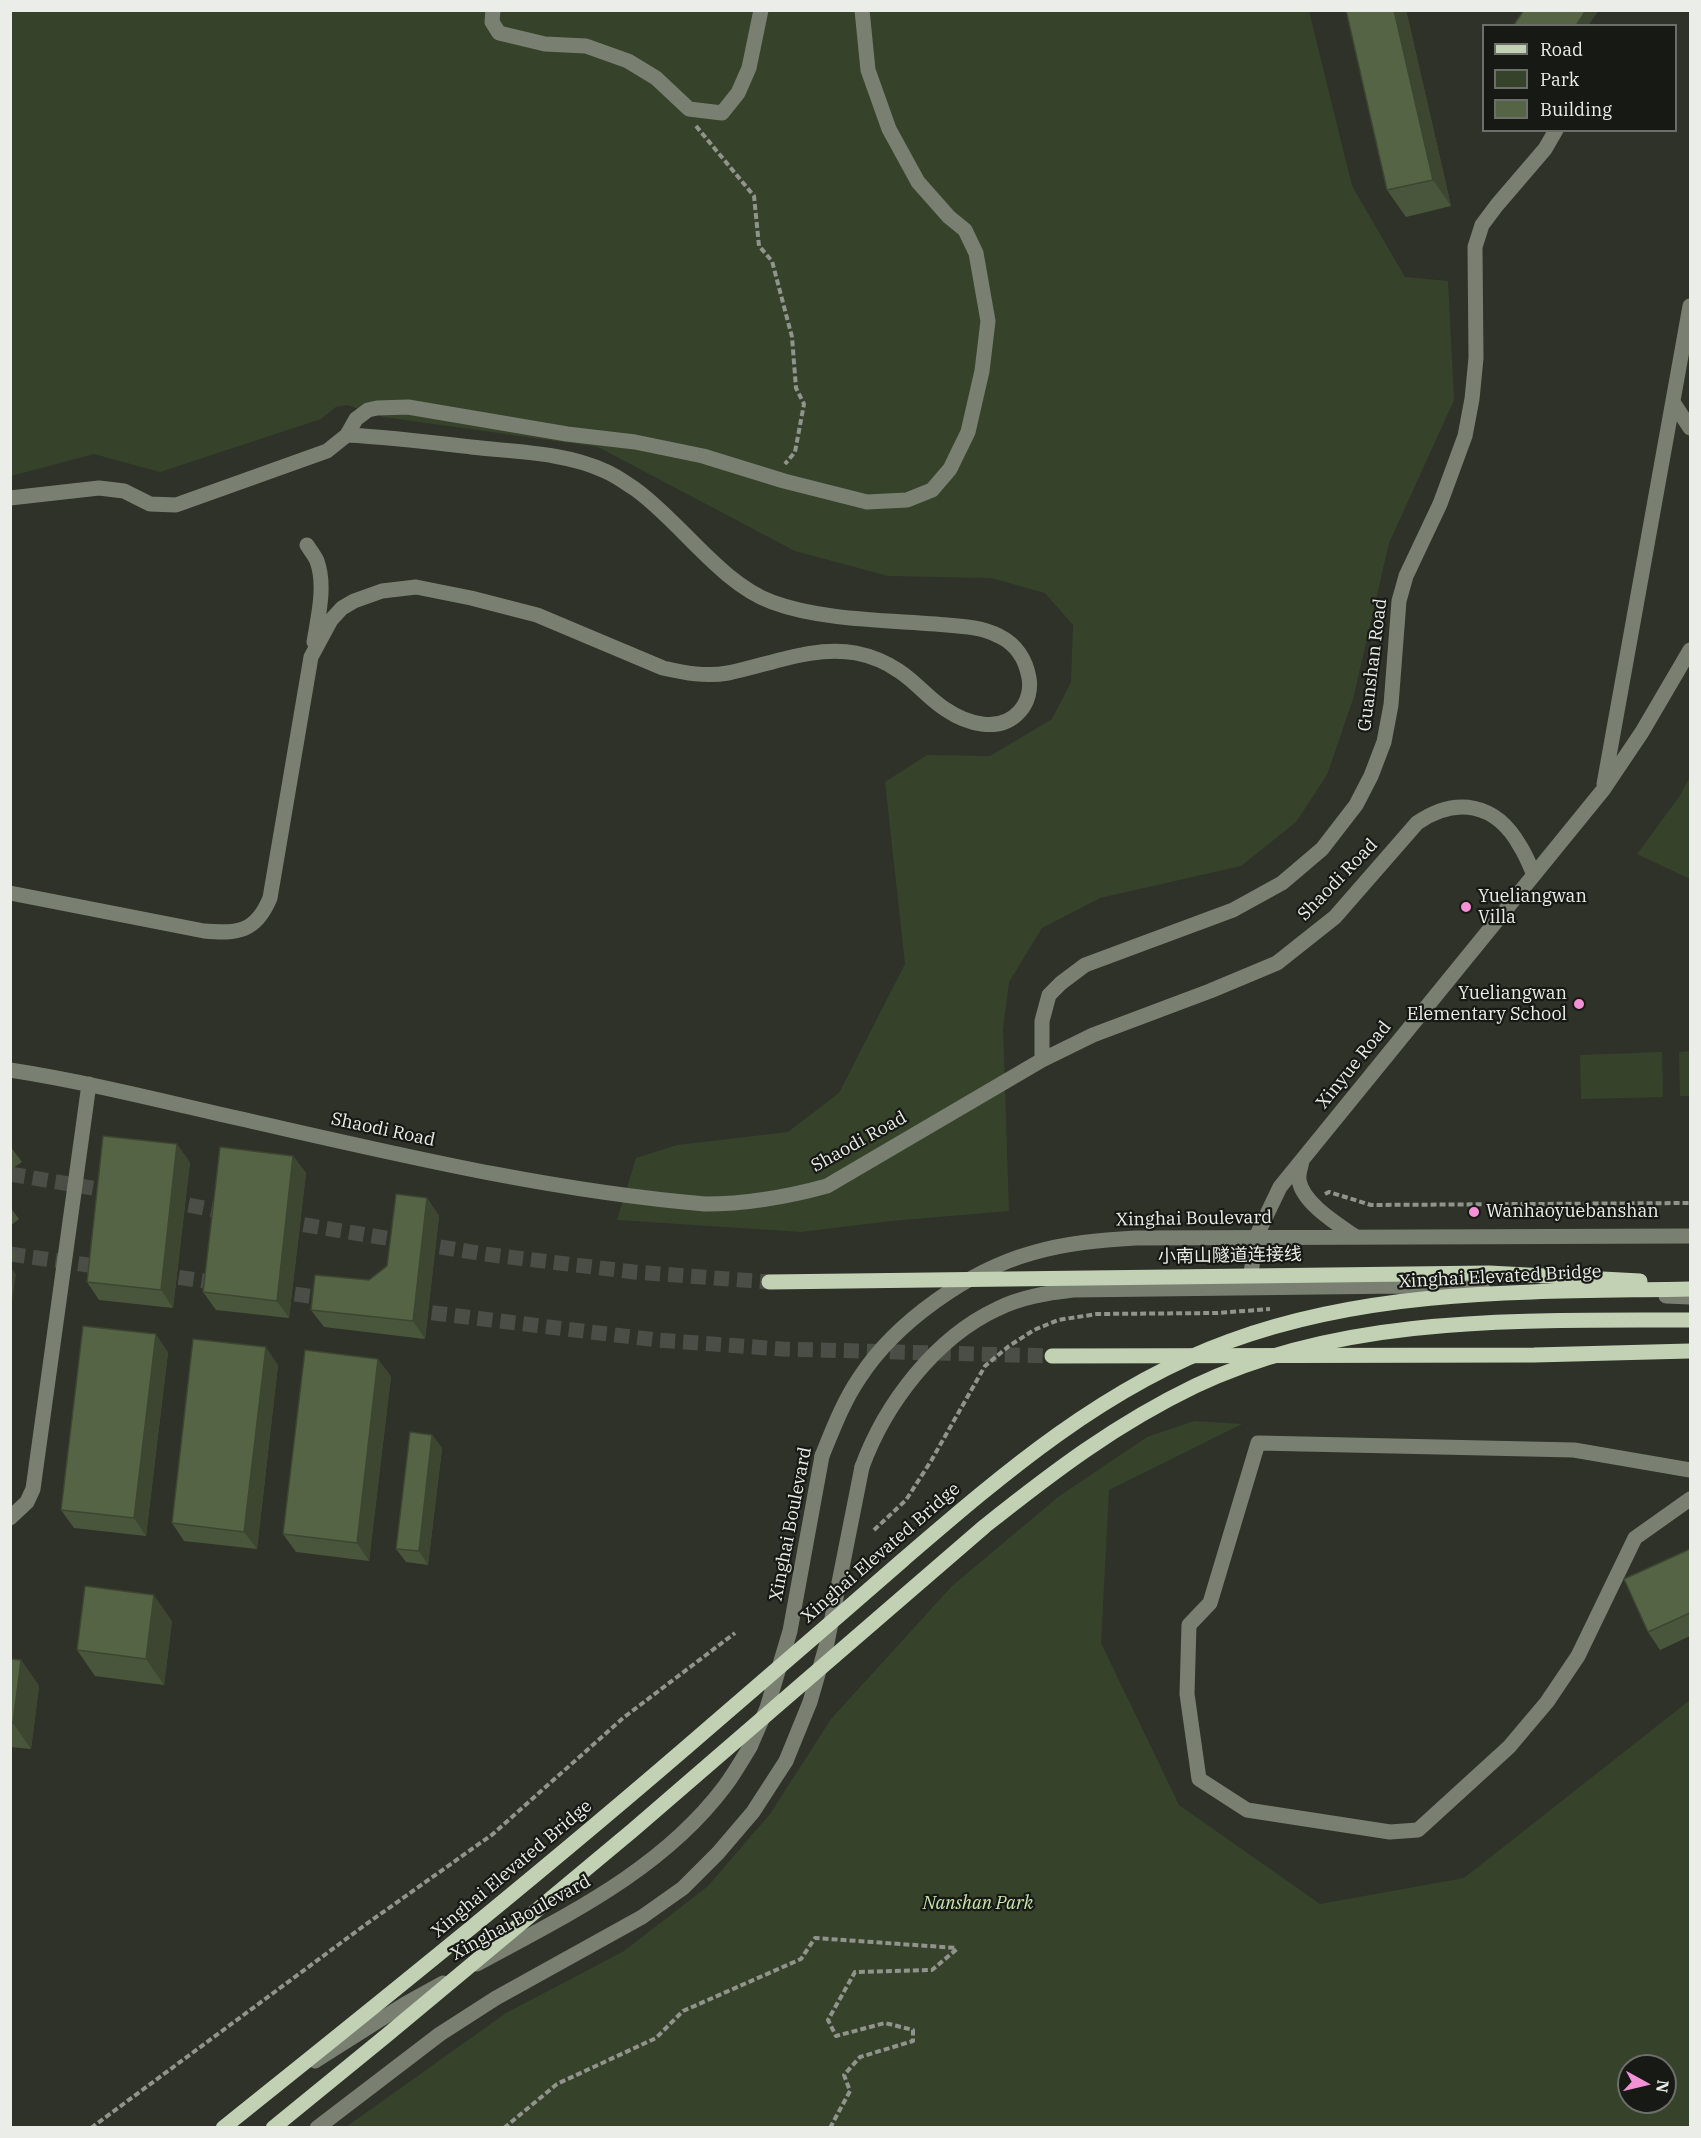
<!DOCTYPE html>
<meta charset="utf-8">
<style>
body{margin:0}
#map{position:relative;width:1701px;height:2138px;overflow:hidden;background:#2e3229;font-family:"IBM Plex Serif",serif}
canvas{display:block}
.frame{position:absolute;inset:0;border:12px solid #ebeee8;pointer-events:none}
.legend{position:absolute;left:1482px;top:24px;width:195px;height:108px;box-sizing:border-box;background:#171915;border:2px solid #6c6e69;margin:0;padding:8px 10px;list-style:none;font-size:18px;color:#ebeee8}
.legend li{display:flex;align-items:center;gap:12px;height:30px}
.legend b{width:30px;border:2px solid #6c6e69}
.north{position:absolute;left:1617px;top:2054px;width:60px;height:60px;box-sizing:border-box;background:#171915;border:2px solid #6c6e69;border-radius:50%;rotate:98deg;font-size:16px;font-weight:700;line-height:24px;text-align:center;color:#ebeee8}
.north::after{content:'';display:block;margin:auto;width:21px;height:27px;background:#f391d6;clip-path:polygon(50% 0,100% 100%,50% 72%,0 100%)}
</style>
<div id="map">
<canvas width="1701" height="2138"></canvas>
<div class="frame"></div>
<ul class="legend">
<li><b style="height:8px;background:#c2d1b3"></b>Road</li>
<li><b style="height:16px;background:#37422b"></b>Park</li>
<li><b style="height:16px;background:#566446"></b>Building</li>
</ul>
<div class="north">N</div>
</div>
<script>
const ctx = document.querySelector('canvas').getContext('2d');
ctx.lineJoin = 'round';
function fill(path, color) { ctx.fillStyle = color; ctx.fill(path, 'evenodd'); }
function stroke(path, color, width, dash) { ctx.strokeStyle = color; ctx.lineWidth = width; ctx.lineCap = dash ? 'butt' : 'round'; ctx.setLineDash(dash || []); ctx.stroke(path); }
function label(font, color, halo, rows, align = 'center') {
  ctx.font = font + ' "IBM Plex Serif","Noto Sans SC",serif'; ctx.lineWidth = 4.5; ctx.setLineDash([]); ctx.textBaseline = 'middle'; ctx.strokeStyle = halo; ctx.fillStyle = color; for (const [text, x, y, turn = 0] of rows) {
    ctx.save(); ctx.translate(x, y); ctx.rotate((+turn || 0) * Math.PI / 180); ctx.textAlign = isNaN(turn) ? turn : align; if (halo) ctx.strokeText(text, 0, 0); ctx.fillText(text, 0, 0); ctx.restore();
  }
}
fill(new Path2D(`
 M11,11H1309L1352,186L1405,277L1448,281L1454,400L1389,543L1353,699L1327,775L1296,822L1241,866L1100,898L1042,928L1009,982L1003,1029L1009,1211L891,1221L801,1232L617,1220L636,1158L677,1145L788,1132L839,1093L905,964L885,782L927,755L990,756L1052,719L1071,682L1073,625L1045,593L991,578L888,576L795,551L598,447L384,417L347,405L336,407L321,419L160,472L94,454L11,476Z
 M1690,777V879L1637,854L1679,797Z
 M1690,1051V1096H1680L1679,1052Z
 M1662,1052L1663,1097L1581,1099L1580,1055Z
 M1194,1421L1242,1424L1109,1490L1101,1643L1179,1805L1320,1904L1464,1878L1690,1700V2127H346L506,2013L624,1951L708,1886L770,1814L831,1719L952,1586L1058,1497L1147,1437ZM1629,2066H1665V2102H1629Z`), '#37422b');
stroke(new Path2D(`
 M10,1174L116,1192
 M166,1201L231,1213
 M281,1221L484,1254L634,1272L769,1282
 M10,1254L109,1268
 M156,1274L224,1284
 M272,1291L331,1299
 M409,1310L657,1340L782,1349L1052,1356`), '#4a4e46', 15, [15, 8]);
stroke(new Path2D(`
 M696,126L754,196L759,246L772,261L792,337L796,388L804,404L795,452L785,464
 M1325,1194L1329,1192L1371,1205L1690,1203
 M874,1530L906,1500L931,1461L985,1366L1009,1346L1034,1330L1058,1320L1097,1314L1217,1313L1270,1309
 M91,2128L365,1925L493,1834L623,1718L735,1633
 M504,2128L557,2084L656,2038L683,2011L801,1959L815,1938L957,1948
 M830,2128L850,2091L844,2075L860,2057L913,2041V2030L885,2023L836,2036L828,2020L855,1972L932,1970L957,1949`), '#90948c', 4, [6, 3]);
stroke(new Path2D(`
 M493,10L492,22L499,33L545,44L586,46L628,61L656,78L689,109L722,113L738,93L749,68L761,10
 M1673,402L1690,428
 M10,498L99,488L124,491L150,504L176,505L327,451L347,435L356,419L368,410L377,408L408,407L567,434L635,442L703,456L784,481L867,502L907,500L932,490L950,469L968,432L982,371L988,321L976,253L965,230L949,217L918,182L889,129L868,70L862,10
 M307,545C310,550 315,556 317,561C326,586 318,617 314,642
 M1604,784L1690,306
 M10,893L204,931C238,934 256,932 270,898L311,657L331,620L342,608L354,601L382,591L416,587L471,598L537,615L663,668C685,673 706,677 728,673C769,665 813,645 856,653C871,656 886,662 899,671C916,682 928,698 945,709C967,724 1000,734 1020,711C1028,702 1031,689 1029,678C1026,660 1016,644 999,636C980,626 957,626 936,624C884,620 820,620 772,602C719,582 680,521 635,489C626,483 615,475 605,471C565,452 514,452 471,447C429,442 388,437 347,435
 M1042,1060V1021L1049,995L1061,983L1085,965L1233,910L1282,883L1322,849L1356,805L1371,776L1384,742L1391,705L1399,601L1406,576L1440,504L1465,436L1472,399L1476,358L1475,247L1482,225L1497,205L1545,149L1556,130
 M10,1070C81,1081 150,1098 219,1114C380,1150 540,1190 705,1204C746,1204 787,1197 827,1186L1042,1060L1093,1035L1210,991L1277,963L1335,917L1417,823C1456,796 1496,803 1520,846C1526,855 1530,866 1534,875
 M1302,1161C1301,1167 1298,1174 1299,1180C1302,1203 1339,1225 1356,1237
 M1249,1288L1256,1237L1280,1187L1603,790L1642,732L1690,650
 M1666,1296L1690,1297
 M822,1456C833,1429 843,1402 860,1377C896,1322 968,1271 1032,1253C1066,1243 1100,1240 1136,1238L1690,1236
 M862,1467C885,1404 935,1338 997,1309C1021,1297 1047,1293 1073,1290L1402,1286L1483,1289
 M1690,1470L1574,1450L1258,1443L1210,1603L1189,1625L1187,1694L1199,1779L1247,1810L1390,1832L1418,1830L1509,1747L1547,1702L1578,1656L1635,1538L1690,1499
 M10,1518L27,1502L33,1489L89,1084
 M477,1964C567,1915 662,1870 725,1786C734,1774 742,1760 750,1747
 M315,2061L405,2004L443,1983
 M317,2128L440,2034L496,1998L642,1917L683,1888L718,1853L753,1812L786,1761`), '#798072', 15);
stroke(new Path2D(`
 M1052,1356L1534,1355L1690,1351`), '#c2d1b3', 15);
stroke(new Path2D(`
 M750,1747L767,1708L790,1631L822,1456
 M786,1761L810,1702L827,1643L862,1467`), '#798072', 15);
stroke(new Path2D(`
 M769,1282L1489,1273L1640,1281
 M223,2128C388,1996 552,1864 711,1726C776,1670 840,1615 904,1559C1004,1473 1105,1386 1230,1341C1378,1287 1536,1292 1690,1289
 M273,2128L387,2035L633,1830L985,1526C1053,1472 1116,1424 1195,1386C1348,1313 1526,1321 1690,1320`), '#c2d1b3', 15);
fill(new Path2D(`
 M1346,10H1406L1451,206L1406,217L1387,190Z
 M10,1146L22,1162L10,1170Z
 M293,1156L306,1173L289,1318L216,1310L203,1292Z
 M190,1162L173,1308L99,1300L87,1282Z
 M427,1198L439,1216L425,1339L324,1327L311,1310L369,1280L387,1266Z
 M10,1207L19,1219L10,1226Z
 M10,1247L17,1257L10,1262Z
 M168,1352L146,1536L74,1528L61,1510Z
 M278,1365L257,1549L184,1541L172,1523Z
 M391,1376L369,1561L296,1552L283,1534Z
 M432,1435L442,1448L428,1565L406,1562L396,1549Z
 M1690,1549V1636L1660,1650L1648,1632Z
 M172,1621L164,1685L95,1676L77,1650Z
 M10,1659L21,1660L39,1686L31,1749L10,1747Z`), '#4a563c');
fill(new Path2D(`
 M1394,10H1406L1451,206L1433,180Z
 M1586,10H1599L1588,26H1576Z
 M177,1144L190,1162L173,1308L161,1290Z
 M293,1156L306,1173L289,1318L277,1301Z
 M427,1198L439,1216L425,1339L413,1321Z
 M10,1267L16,1274L10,1315Z
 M156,1334L168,1352L146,1536L134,1518Z
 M266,1347L278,1365L257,1549L244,1532Z
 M378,1359L391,1376L369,1561L357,1543Z
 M432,1435L442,1448L428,1565L419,1551Z
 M154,1595L172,1621L164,1685L146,1659Z
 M21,1660L39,1686L31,1749L13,1723Z`), '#3c4631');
const building = new Path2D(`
 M1346,10H1394L1433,180L1387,190Z
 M1524,10H1586L1576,26H1513Z
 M103,1136L177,1144L161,1290L87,1282Z
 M220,1147L293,1156L277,1301L203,1292Z
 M396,1194L427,1198L413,1321L311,1310L315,1275L369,1280L387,1266Z
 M83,1326L156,1334L134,1518L61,1510Z
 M193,1339L266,1347L244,1532L172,1523Z
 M305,1350L378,1359L357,1543L283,1534Z
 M410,1432L432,1435L419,1551L396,1549Z
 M1690,1549V1613L1648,1632L1624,1579Z
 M85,1586L154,1595L146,1659L77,1650Z
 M10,1659L21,1660L13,1723H10Z`);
fill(building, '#566446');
stroke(building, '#3c4631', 1.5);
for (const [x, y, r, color] of [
 [1466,907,6,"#f391d6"],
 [1579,1004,6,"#f391d6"],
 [1474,1212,6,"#f391d6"]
]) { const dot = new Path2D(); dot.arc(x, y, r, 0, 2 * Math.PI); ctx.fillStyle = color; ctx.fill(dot); stroke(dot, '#171915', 2); }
label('18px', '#ebeee8', '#171915', [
 ["Guanshan Road",1373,665,-83],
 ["Shaodi Road",1338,880,-46],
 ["Xinyue Road",1354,1065,-51],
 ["Shaodi Road",383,1130,12],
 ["Shaodi Road",859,1142,-29],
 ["Xinghai Boulevard",1194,1219,-1],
 ["小南山隧道连接线",1230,1256,-1],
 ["Xinghai Elevated Bridge",1500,1277,-3],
 ["Xinghai Boulevard",791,1524,-79],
 ["Xinghai Elevated Bridge",881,1553,-41],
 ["Xinghai Elevated Bridge",512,1869,-40],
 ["Xinghai Boulevard",521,1918,-29]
]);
label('18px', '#ebeee8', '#171915', [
 ["Yueliangwan",1478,897],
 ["Villa",1478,918],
 ["Yueliangwan",1567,994,"right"],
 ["Elementary School",1567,1015,"right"],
 ["Wanhaoyuebanshan",1486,1212]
], 'left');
label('italic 18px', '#cbe6ad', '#171915', [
 ["Nanshan Park",978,1904]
]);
</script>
